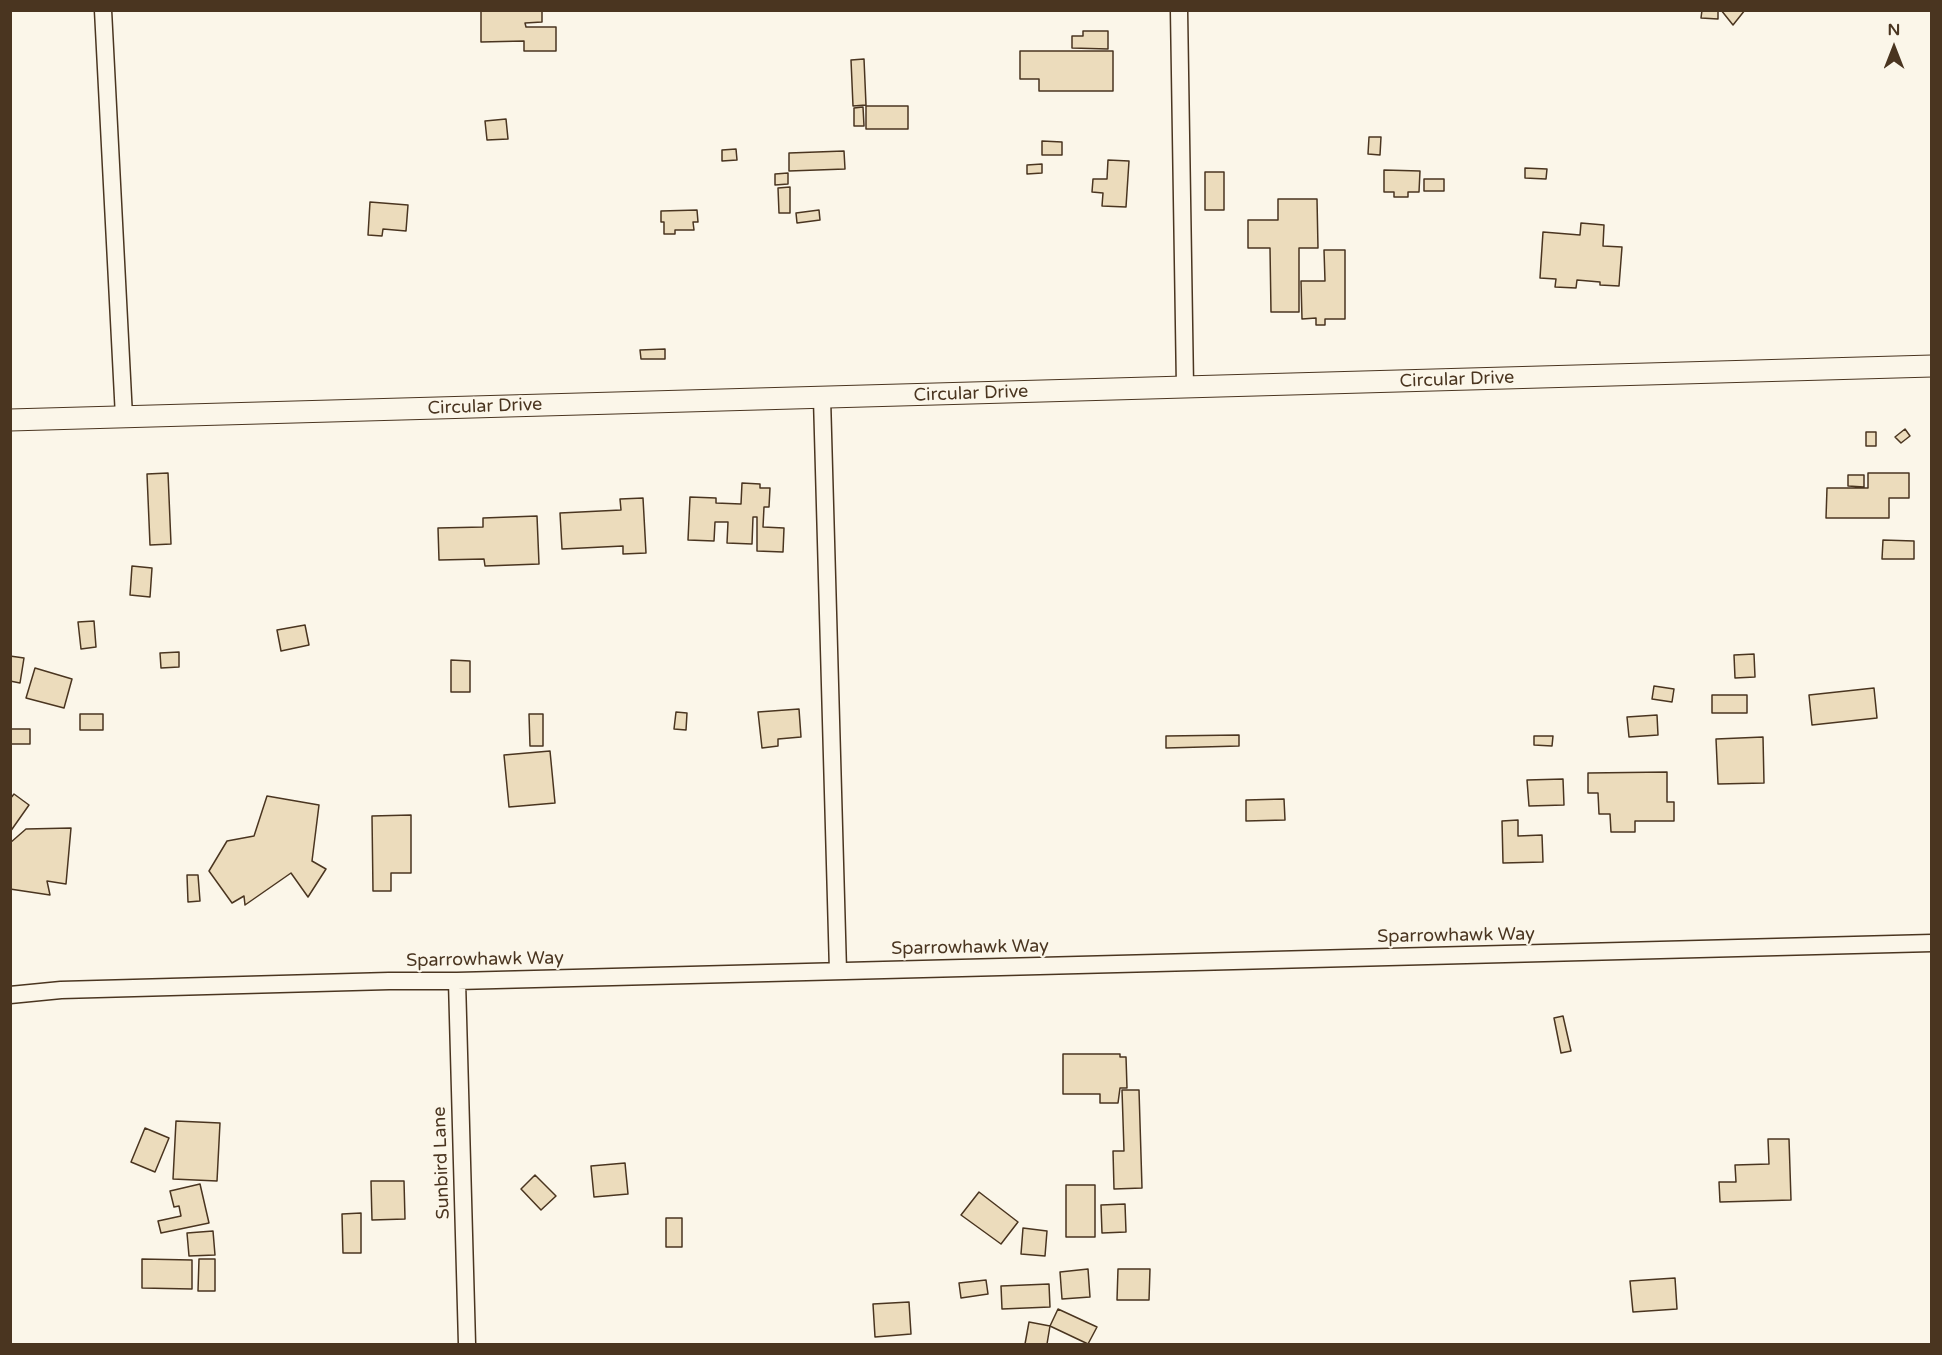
<!DOCTYPE html>
<style>
body{margin:0}
#map{position:relative;width:1942px;height:1355px;overflow:hidden;background:#fbf6e9;font-family:"Varela Round",sans-serif}
canvas{display:block}
.frame{position:absolute;inset:0;border:12px solid #4a3520;pointer-events:none}
.north{position:absolute;left:1864px;top:18px;width:60px;height:60px;-webkit-text-stroke:4px #fbf6e9;paint-order:stroke;rotate:0deg;font-size:16px;font-weight:700;line-height:24px;text-align:center;color:#4a3520}
.north::after{content:'';display:block;margin:auto;width:21px;height:27px;background:#4a3520;clip-path:polygon(50% 0,100% 100%,50% 72%,0 100%)}
</style>
<div id="map">
<canvas width="1942" height="1355"></canvas>
<div class="frame"></div>
<div class="north">N</div>
</div>
<script>
const ctx = document.querySelector('canvas').getContext('2d');
ctx.lineJoin = 'round';
function fill(path, color) { ctx.fillStyle = color; ctx.fill(path, 'evenodd'); }
function stroke(path, color, width, dash) { ctx.strokeStyle = color; ctx.lineWidth = width; ctx.lineCap = dash ? 'butt' : 'round'; ctx.setLineDash(dash || []); ctx.stroke(path); }
function label(font, color, halo, rows, align = 'center') {
  ctx.font = font + ' "Varela Round",sans-serif'; ctx.lineWidth = 4.5; ctx.setLineDash([]); ctx.textBaseline = 'middle'; ctx.strokeStyle = halo; ctx.fillStyle = color; for (const [text, x, y, turn = 0] of rows) {
    ctx.save(); ctx.translate(x, y); ctx.rotate((+turn || 0) * Math.PI / 180); ctx.textAlign = isNaN(turn) ? turn : align; if (halo) ctx.strokeText(text, 0, 0); ctx.fillText(text, 0, 0); ctx.restore();
  }
}
const building = new Path2D(`
 M481,10H542V22L525,23L526,27H556V51H524V41L481,42Z
 M1702,10H1718V19L1701,18Z
 M1721,10H1745L1733,25Z
 M1083,31H1108V49L1072,48V36H1083Z
 M1020,51H1113V91H1039V79H1020Z
 M864,59L866,105L853,106L851,60Z
 M866,106H908V129H866Z
 M863,107L864,126H854V108Z
 M506,119L508,139L487,140L485,121Z
 M1369,137H1381L1380,155L1368,154Z
 M1042,141L1062,142V155H1042Z
 M736,149L737,160L722,161V150Z
 M844,151L845,169L789,171V153Z
 M1108,160L1129,161L1126,207L1102,206L1103,193L1092,192L1093,179H1107Z
 M1042,164V173L1027,174V165Z
 M1525,168L1547,169L1546,179L1525,178Z
 M1384,170L1420,171L1419,192H1408V197H1394V192H1384Z
 M1205,172H1224V210H1205Z
 M788,173V184L775,185V174Z
 M1424,179H1444V191H1424Z
 M790,187V213H779L778,188Z
 M1278,199H1317L1318,248H1299V312H1271L1270,248H1248V220H1278Z
 M370,202L408,205L406,231L383,229L382,236L368,235Z
 M697,210L698,222H693L694,230H675V234H664V222H661V211Z
 M819,210L820,220L797,223L796,213Z
 M1581,223L1604,225L1603,246L1622,247L1619,286L1600,285V282L1577,280L1576,288L1555,287L1556,279L1540,278L1543,232L1580,235Z
 M1324,250H1345V319H1325V325H1316V318L1302,319L1301,281H1325Z
 M665,349V359H641L640,350Z
 M1905,429L1910,436L1901,443L1895,437Z
 M1866,432H1876V446H1866Z
 M168,473L171,544L150,545L147,474Z
 M1868,473H1909V498H1889V518H1826L1827,488H1868Z
 M1848,475H1864V487L1848,486Z
 M742,483L760,484V488H770L769,507H764L763,527L784,528L783,552L757,551V517H753L752,544L727,543L728,522H715L714,541L688,540L690,497L716,498V503L741,504Z
 M643,498L646,553L623,554V546L562,549L560,513L621,510L620,499Z
 M537,516L539,564L485,566L484,559L439,560L438,528L483,527V518Z
 M1883,540L1914,541V559H1882Z
 M132,566L152,568L150,597L130,595Z
 M94,621L96,647L81,649L78,622Z
 M305,625L309,645L281,651L277,630Z
 M179,652V667L161,668L160,653Z
 M1754,654L1755,677L1735,678L1734,655Z
 M10,656L24,658L20,683L10,681Z
 M451,660L470,661V692H451Z
 M35,668L72,679L64,708L26,698Z
 M1654,686L1674,689L1672,702L1652,699Z
 M1874,688L1877,718L1812,725L1809,695Z
 M1712,695H1747V713H1712Z
 M799,709L801,737L778,739V746L762,748L758,712Z
 M676,712L687,713L686,730L674,729Z
 M80,714H103V730H80Z
 M529,714H543V746H530Z
 M1657,715L1658,735L1629,737L1627,717Z
 M10,729H30V744H10Z
 M1239,735V746L1166,748V736Z
 M1534,736H1553L1552,746L1534,745Z
 M1763,737L1764,783L1718,784L1716,739Z
 M550,751L555,803L509,807L504,755Z
 M1667,772V802H1674V821H1635V832H1611L1610,814H1599L1598,793H1588V773Z
 M1563,779L1564,805L1529,806L1527,780Z
 M14,794L29,805L10,832V799Z
 M267,796L319,805L312,861L326,869L308,897L291,873L245,905L244,896L232,903L209,871L227,841L254,836Z
 M1284,799L1285,820L1246,821V800Z
 M411,815V873H391V891H373L372,816Z
 M1518,820V836L1542,835L1543,862L1503,863L1502,821Z
 M71,828L66,884L47,881L50,895L10,889V843L26,829Z
 M187,875H198L200,901L188,902Z
 M1563,1016L1571,1051L1561,1053L1554,1018Z
 M1063,1054H1120V1057H1126L1127,1088H1120L1118,1103H1100V1094H1063Z
 M1122,1090H1139L1142,1188L1114,1189L1113,1151H1124Z
 M176,1121L220,1123L217,1181L173,1179Z
 M145,1128L169,1138L155,1172L131,1162Z
 M1768,1139H1789L1791,1200L1720,1202L1719,1182H1736L1735,1165L1769,1164Z
 M625,1163L628,1194L594,1197L591,1166Z
 M535,1175L556,1196L541,1210L521,1189Z
 M371,1181H404L405,1219L372,1220Z
 M200,1184L209,1223L161,1233L158,1221L181,1216L179,1206L174,1207L170,1191Z
 M1066,1185H1095V1237H1066Z
 M979,1192L1018,1222L1001,1244L961,1215Z
 M1125,1204L1126,1232L1102,1233L1101,1205Z
 M361,1213V1253H343L342,1214Z
 M666,1218H682V1247H666Z
 M1023,1228L1047,1231L1045,1256L1021,1254Z
 M213,1231L215,1255L189,1256L187,1233Z
 M142,1259L192,1260V1289L142,1288Z
 M199,1259H215V1291H198Z
 M1088,1269L1090,1297L1062,1299L1060,1272Z
 M1118,1269H1150L1149,1300H1117Z
 M1675,1278L1677,1309L1633,1312L1630,1281Z
 M986,1280L988,1294L961,1298L959,1283Z
 M1049,1284L1050,1307L1002,1309L1001,1286Z
 M909,1302L911,1334L875,1337L873,1304Z
 M1058,1309L1097,1327L1088,1344L1050,1326Z
 M1029,1322L1050,1326L1047,1344H1025Z`);
fill(building, '#ecdcbc');
stroke(building, '#4a3520', 1.5);
const minor = new Path2D(`
 M103,10L124,417
 M1179,10L1185,387
 M822,398L838,971
 M457,981L467,1344
 M10,995L61,990L389,981H457L1932,943`);
const tertiary = new Path2D(`
 M10,420L1932,366`);
stroke(minor, '#4a3520', 19);
stroke(tertiary, '#4a3520', 23);
stroke(minor, '#fbf6e9', 16);
stroke(tertiary, '#fbf6e9', 21);
label('18px', '#4a3520', '#fbf6e9', [
 ["Circular Drive",1457,380,-2],
 ["Circular Drive",971,394,-2],
 ["Circular Drive",485,407,-2],
 ["Sparrowhawk Way",1456,936,-1],
 ["Sparrowhawk Way",970,948,-1],
 ["Sparrowhawk Way",485,960,-1],
 ["Sunbird Lane",442,1163,-92]
]);
</script>
